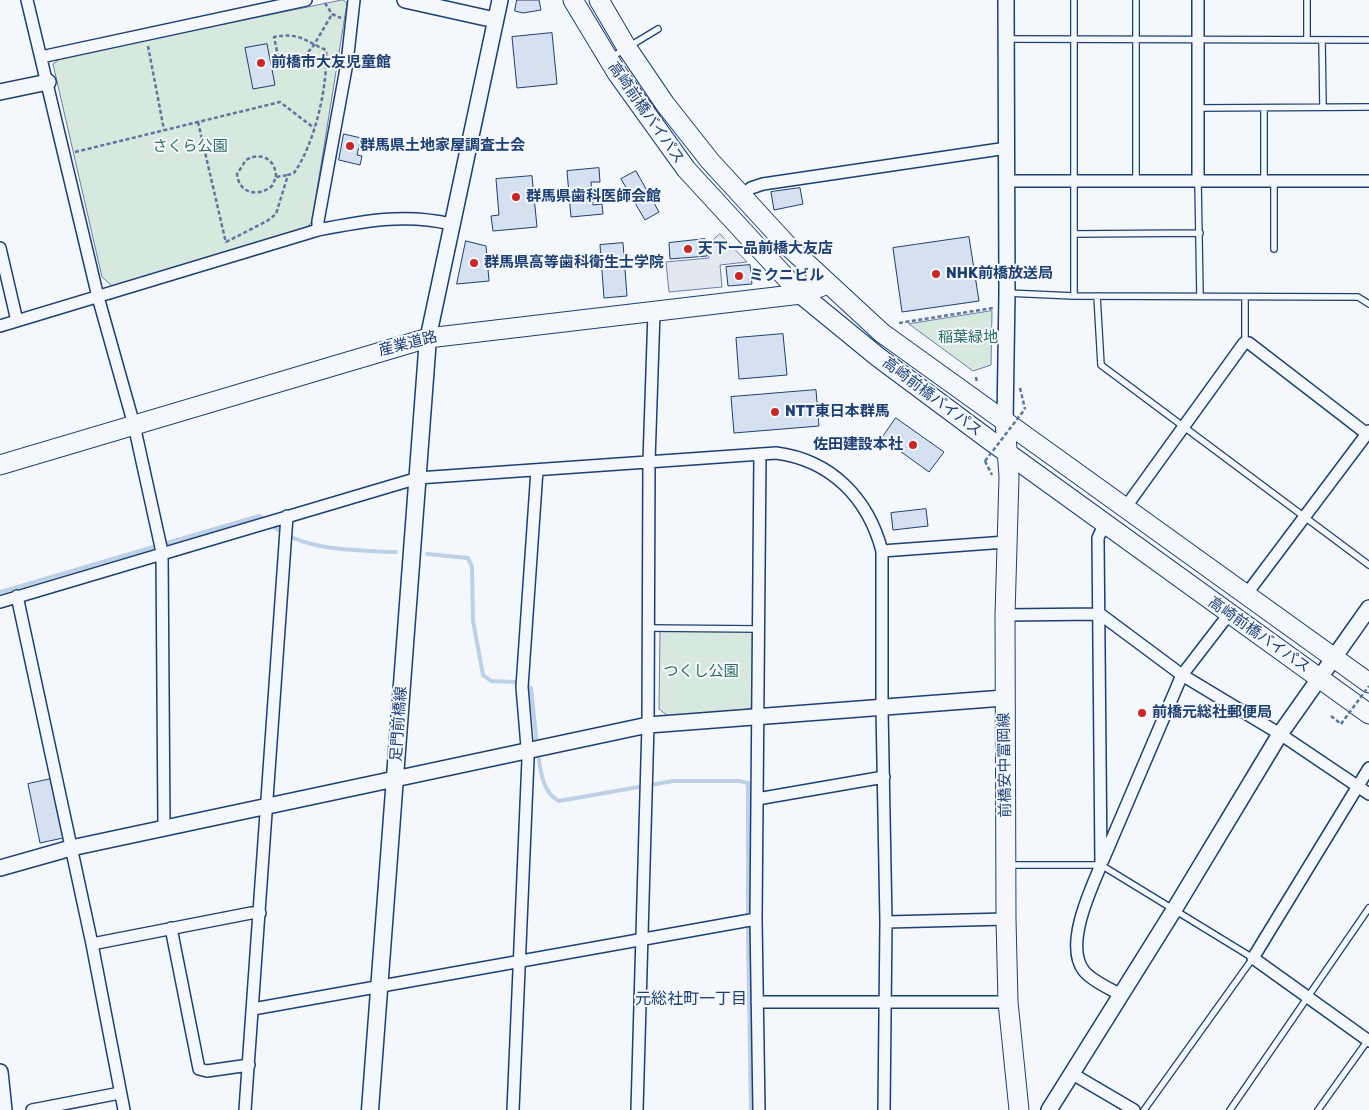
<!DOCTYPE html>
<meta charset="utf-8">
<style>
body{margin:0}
canvas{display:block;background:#f4f7fb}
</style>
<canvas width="1369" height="1110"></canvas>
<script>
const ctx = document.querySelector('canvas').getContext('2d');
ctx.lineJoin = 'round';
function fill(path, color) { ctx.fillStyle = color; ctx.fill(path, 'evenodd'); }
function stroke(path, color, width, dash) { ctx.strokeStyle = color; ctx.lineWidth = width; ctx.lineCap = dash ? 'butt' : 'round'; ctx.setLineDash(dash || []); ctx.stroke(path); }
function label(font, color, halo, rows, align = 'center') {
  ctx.font = font + ' Rubik,"Noto Sans JP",sans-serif'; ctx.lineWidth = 4; ctx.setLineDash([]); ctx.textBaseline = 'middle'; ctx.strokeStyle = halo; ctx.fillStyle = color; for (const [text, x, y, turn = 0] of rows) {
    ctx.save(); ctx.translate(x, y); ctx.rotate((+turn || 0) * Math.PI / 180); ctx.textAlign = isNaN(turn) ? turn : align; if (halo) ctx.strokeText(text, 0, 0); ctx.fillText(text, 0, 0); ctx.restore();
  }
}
const green = new Path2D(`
 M343,0L347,3L312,221L307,228L113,287L102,277L53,64L61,58Z
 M992,311L991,365L973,371L909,324Z
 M751,630L757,636L755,702L750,709L668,716L659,709L660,631Z`);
fill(green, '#d7e8df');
stroke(green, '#687fa3', 1);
const parking = new Path2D(`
 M720,234L747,262L720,265L722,287L669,292L666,262L709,258L708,245Z`);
fill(parking, '#e3e8f0');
stroke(parking, '#687fa3', 1);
stroke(new Path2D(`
 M271,525C306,552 353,550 396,552
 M427,554L468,558L472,567L473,621L483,675L491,681L514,682L531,688L537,745
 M0,592L259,516L265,520
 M538,752C540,768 542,793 559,801L673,781H739L748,783V931L751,1110`), '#bed0e5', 4);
const building = new Path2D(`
 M517,0H539L541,10L523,13L515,11Z
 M552,33L557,84L517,88L512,37Z
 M267,44L275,85L253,89L245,48Z
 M344,134L361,138L357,155L362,156L360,165L339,160Z
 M599,168L600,182H591L593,205L602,204L603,214L571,217L567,171Z
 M636,171L659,212L645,220L621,179Z
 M532,176L537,227L493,231L491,216L499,215L496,179Z
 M800,188L803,204L774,210L771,192Z
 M969,237L979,301L902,312L893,248Z
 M705,239L707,256L670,259L669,243Z
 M466,241L486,246L489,281L457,284Z
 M623,243L627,296L604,298L600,245Z
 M750,265L752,284L728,286L726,267Z
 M783,334L787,375L739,379L736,338Z
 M816,390L819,426L734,433L731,397Z
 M896,418L944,452L929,472L882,438Z
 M926,509L928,526L893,530L891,513Z
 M51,779L63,838L40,843L28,784Z`);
fill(building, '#d5e0f0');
stroke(building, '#1d3f73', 1);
const service = new Path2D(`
 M1074,0V296
 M1136,0V182
 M1307,0V39
 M1007,39L1369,40
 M1322,40L1323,107
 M610,58L658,29
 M1198,108L1369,107
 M1264,108V181
 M1198,181L1200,296
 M1274,182V249
 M1074,234L1200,233
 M1007,293L1074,296L1358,297L1369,304
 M1097,296L1101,365L1369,565
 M1245,343V297
 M648,628L758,629
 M1008,865H1101L1253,958L1144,1110
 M1230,1110L1369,908
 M1318,1110L1368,1040`);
const minor = new Path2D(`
 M27,0L98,297L134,425L162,552L164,827
 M1198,0V181
 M41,57L306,0
 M1007,181H1369
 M741,196L751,188L763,184L1007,148
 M318,230V221L347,63L354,0
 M0,248L17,321
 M0,326L318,230C364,221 405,213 451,224
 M1125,508L1244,343H1249L1367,434
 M1104,525L1098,538L1101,865C1090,891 1064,946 1084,971C1092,981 1109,988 1119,994
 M882,551L1006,542
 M17,596L92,944L124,1110
 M1245,596L1369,431
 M0,602L418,478L776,453C831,460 868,498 882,551V708L886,922L884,1110
 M1005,615L1100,614L1182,675L1280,734L1369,794
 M1369,768L1253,958L1369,1041
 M757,799L884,777
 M1103,860L1182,675L1229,614
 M886,922L1006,919
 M171,928L199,1069L207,1071L249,1065
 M92,944L251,913H260
 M757,1002H1008
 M253,1009L756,919
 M1071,1073L1134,1110
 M32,1110L120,1093
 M245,1110L287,516
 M513,1110L528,759L522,687L537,470
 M637,1110L648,725L649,461L654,312
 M759,1110L756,919L760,454`);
const tertiary = new Path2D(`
 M405,0L495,20
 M0,92L48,82
 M428,338L500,0
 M1005,421L1007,293L1006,0
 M0,868L71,848L648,725L1004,698
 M0,1072L4,1110
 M1049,1110L1174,910L1280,734L1369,608`);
const secondary = new Path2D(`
 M370,1110L428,338`);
const primary = new Path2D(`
 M1005,421L1009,477L1005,615L1006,919L1008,1002L1019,1110
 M0,465L428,338L801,294L828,284`);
const trunk = new Path2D(`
 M573,0L617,73L686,169L801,294L878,357L988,439L1369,714
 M599,0L627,48L665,104L710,161L789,247L882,333L1369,683`);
stroke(service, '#1d3f73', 8);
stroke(minor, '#1d3f73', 14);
stroke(tertiary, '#1d3f73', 18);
stroke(secondary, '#1d3f73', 19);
stroke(primary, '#1d3f73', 21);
stroke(trunk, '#1d3f73', 21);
stroke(new Path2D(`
 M325,3L332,14L341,18
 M148,46L164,130
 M198,122L226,243
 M75,152L280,102L314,128
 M276,177C276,160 262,151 246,160L237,174C239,193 257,198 272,186L276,177L288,175
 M226,242L267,221L276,214L288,175L294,173C315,143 328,86 326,50C305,41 299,32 274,37L279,61L305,56L314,45L332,14
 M899,323L993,308
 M976,377L977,383
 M1020,388L1025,409
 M985,461L992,475
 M1331,716L1341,724`), '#5e769c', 2.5, [4, 2.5]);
stroke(service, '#f4f7fb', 5.5);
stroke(minor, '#f4f7fb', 11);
stroke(tertiary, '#f4f7fb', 15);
stroke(secondary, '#f4f7fb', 16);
stroke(primary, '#f4f7fb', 19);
stroke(trunk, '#f4f7fb', 19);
stroke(new Path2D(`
 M985,461L1025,409
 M1341,724L1369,686`), '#5e769c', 2.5, [4, 2.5]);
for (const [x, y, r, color] of [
 [261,63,5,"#c62828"],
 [350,146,5,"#c62828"],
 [516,197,5,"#c62828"],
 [688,249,5,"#c62828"],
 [474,263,5,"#c62828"],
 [936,274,5,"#c62828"],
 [739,276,5,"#c62828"],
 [775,412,5,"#c62828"],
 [913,445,5,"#c62828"],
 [1142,713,5,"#c62828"]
]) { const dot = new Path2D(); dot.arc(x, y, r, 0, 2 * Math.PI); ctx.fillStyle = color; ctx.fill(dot); stroke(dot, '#f4f7fb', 2); }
label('bold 15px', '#1d3f73', '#f4f7fb', [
 ["前橋市大友児童館",271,63],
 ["群馬県土地家屋調査士会",360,146],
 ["群馬県歯科医師会館",526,197],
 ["天下一品前橋大友店",698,249],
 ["群馬県高等歯科衛生士学院",484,263],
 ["NHK前橋放送局",946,274],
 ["ミクニビル",749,276],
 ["NTT東日本群馬",785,412],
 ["佐田建設本社",903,445,"right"],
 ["前橋元総社郵便局",1152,713]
], 'left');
label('15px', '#1d3f73', '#f4f7fb', [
 ["高崎前橋バイパス",646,113,55],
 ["産業道路",408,344,-14],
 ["高崎前橋バイパス",932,397,37],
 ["高崎前橋バイパス",1259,635,35],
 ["足門前橋線",399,724,-86],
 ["前橋安中富岡線",1005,765,-91]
]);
label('15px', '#2c6c60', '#f4f7fb', [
 ["さくら公園",190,147],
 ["稲葉緑地",968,338],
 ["つくし公園",701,672]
]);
label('16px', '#1d3f73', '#f4f7fb', [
 ["元総社町一丁目",691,999]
]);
</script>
